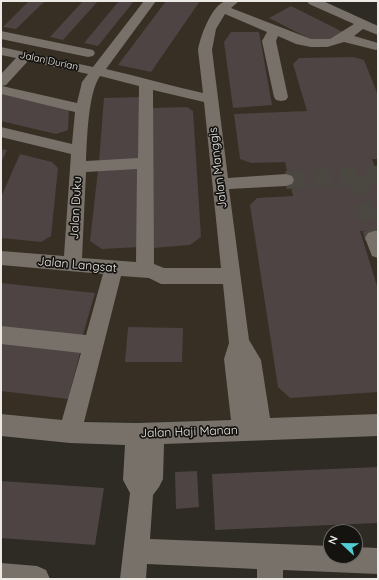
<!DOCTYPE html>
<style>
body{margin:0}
#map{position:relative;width:379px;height:580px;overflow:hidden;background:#2e2a24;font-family:Quicksand,sans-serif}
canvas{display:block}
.frame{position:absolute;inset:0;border:2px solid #edeae6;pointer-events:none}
.north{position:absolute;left:323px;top:524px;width:40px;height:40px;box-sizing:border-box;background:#151310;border:1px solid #6b6966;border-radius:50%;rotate:292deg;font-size:11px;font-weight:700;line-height:16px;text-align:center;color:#edeae6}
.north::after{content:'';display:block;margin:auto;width:14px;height:18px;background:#51ccd3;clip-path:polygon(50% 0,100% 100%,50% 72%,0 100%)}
</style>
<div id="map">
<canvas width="379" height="580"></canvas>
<div class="frame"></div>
<div class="north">N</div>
</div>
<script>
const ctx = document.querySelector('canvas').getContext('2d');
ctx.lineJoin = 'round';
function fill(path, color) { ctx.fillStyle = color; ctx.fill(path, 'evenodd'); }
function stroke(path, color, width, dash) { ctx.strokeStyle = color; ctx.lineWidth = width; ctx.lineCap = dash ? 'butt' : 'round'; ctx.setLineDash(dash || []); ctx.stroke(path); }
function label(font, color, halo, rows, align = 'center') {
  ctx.font = font + ' Quicksand,sans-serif'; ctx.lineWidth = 3.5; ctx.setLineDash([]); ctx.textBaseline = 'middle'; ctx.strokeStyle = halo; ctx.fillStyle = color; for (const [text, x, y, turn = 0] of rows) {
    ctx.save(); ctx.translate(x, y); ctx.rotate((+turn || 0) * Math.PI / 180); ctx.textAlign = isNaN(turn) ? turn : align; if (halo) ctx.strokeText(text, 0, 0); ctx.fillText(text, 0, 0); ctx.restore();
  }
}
fill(new Path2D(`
 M1,1H307L378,34V415L140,422L55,420L1,414Z`), '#372f23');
fill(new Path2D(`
 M29,1H45L16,29L3,27Z
 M83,1H98L63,40L50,37Z
 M119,1H134L98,46L84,43Z
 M166,1H200L151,72L118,65Z
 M291,6L345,33L326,43L316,42L269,18Z
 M231,32H259L272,105L233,108L224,42Z
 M353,57L364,60L378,95V159H372L378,175V230L360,231L378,289V392L290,398L278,387L250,205L257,198L293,196L285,162L251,163L240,159L234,114L307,111L293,64L299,58Z
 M1,94L69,109L68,130L56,134L1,121Z
 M142,97L141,160L99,161L104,98Z
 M187,107L193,111L201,237L190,245L153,248L152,108Z
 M1,149L7,150L1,163Z
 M20,154L52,162L58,168L51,236L41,242L1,238V197Z
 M141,167L140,247L102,249L90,241L98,170Z
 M1,283L95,293L82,338L1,329Z
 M128,327L183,328L182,362H125Z
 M1,341L81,349L68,399L1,391Z
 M378,467V523L215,530L212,474Z
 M197,471L199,507L176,509L175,472Z
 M1,481L104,488L95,545L1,538Z`), '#4d4443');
stroke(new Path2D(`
 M357,177L374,238
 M286,180L378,175`), '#4b4741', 18, [18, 9]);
fill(new Path2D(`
 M144,1H156L106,69C138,76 170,86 203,93L198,50C200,37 212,4 226,1C230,0 235,1 239,1L231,8L311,39H330L354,24L309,4L307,1H323L378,26V35L363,29L354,36L378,43V49L376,50L344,42L327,47H311L296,44L278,36L276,41L288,97L286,100L281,101L276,100L274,97L262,41L267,32L225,14L216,29L212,50L228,178L286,174L292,176L294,180L292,184L286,186L229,189L249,340L261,360L270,418L378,414V436L164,444L163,479L159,487L153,495L150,539L331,546V556H355V547L378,548V574L283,570V579H257V569L147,564L146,579H120L130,493L123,480L125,445L70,443L1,436V414L62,420L81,353L1,344V326L86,335L103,274L1,265V251L64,256L71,154L1,137V127L72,144L75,112L1,94V74L16,58L1,55V47L93,67ZM28,61L88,74L82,82L77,103L2,86L6,85ZM100,76L139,86L138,158L86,161C87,140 88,93 100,76ZM153,90L204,102L221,268H164L154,264ZM137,169L136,262L82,258L86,172ZM121,276L149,278L161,284H223L229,343L224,359L231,420L137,423L84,422Z
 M1,31L88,49L93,50L95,53L93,56L88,57L1,39Z
 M374,231H378V258L372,256L365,238L368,233Z
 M1,563L37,566L46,570L50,579H1Z`), '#77716a');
label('10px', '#edeae6', '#151310', [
 ["Jalan Durian",49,61,12]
]);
label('12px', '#edeae6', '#151310', [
 ["Jalan Manggis",218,168,-97],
 ["Jalan Duku",76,208,-87],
 ["Jalan Langsat",77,265,5],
 ["Jalan Haji Manan",189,432,-2]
]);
</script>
